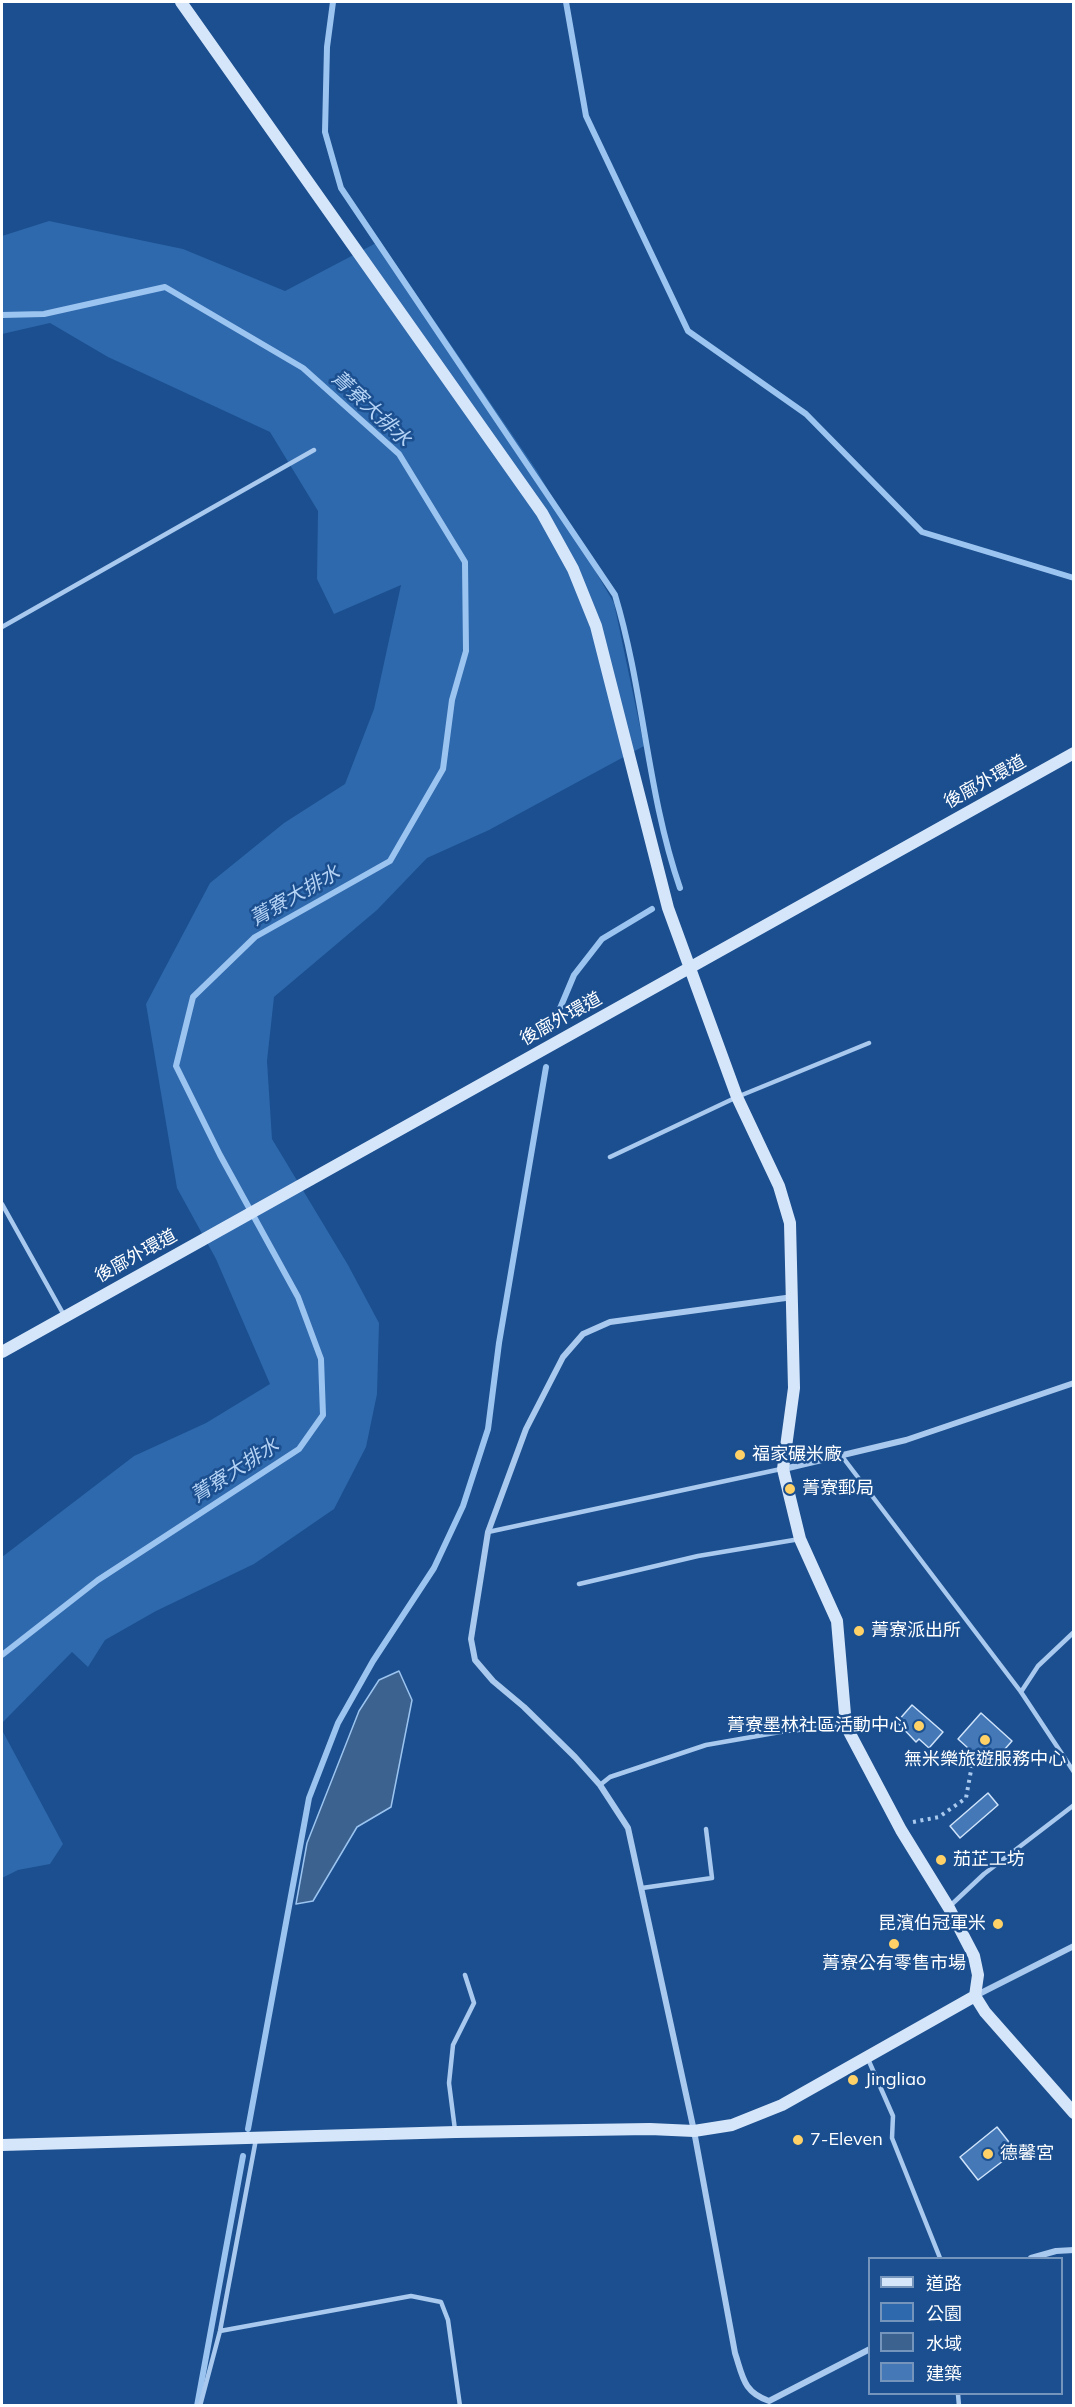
<!DOCTYPE html>
<meta charset="utf-8">
<style>
body{margin:0}
#map{position:relative;width:1075px;height:2407px;overflow:hidden;background:#1b4f8f;font-family:Mulish,"Noto Sans TC",sans-serif}
canvas{display:block}
.frame{position:absolute;inset:0;border:3px solid #fff;pointer-events:none}
.legend{position:absolute;left:868px;top:2257px;width:195px;height:138px;box-sizing:border-box;background:#1b4f8f;border:2px solid #7695bc;margin:0;padding:8px 10px;list-style:none;font-size:18px;color:#fff}
.legend li{display:flex;align-items:center;gap:12px;height:30px}
.legend b{width:30px;border:2px solid #7695bc}
</style>
<div id="map">
<canvas width="1075" height="2407"></canvas>
<div class="frame"></div>
<ul class="legend">
<li><b style="height:8px;background:#d6e6fa"></b>道路</li>
<li><b style="height:16px;background:#2e69ad"></b>公園</li>
<li><b style="height:16px;background:#3c6290"></b>水域</li>
<li><b style="height:16px;background:#4478b7"></b>建築</li>
</ul>
</div>
<script>
const ctx = document.querySelector('canvas').getContext('2d');
ctx.lineJoin = 'round';
function fill(path, color) { ctx.fillStyle = color; ctx.fill(path, 'evenodd'); }
function stroke(path, color, width, dash) { ctx.strokeStyle = color; ctx.lineWidth = width; ctx.lineCap = dash ? 'butt' : 'round'; ctx.setLineDash(dash || []); ctx.stroke(path); }
function label(font, color, halo, rows, align = 'center') {
  ctx.font = font + ' Mulish,"Noto Sans TC",sans-serif'; ctx.lineWidth = 5; ctx.setLineDash([]); ctx.textBaseline = 'middle'; ctx.strokeStyle = halo; ctx.fillStyle = color; for (const [text, x, y, turn = 0] of rows) {
    ctx.save(); ctx.translate(x, y); ctx.rotate((+turn || 0) * Math.PI / 180); ctx.textAlign = isNaN(turn) ? turn : align; if (halo) ctx.strokeText(text, 0, 0); ctx.fillText(text, 0, 0); ctx.restore();
  }
}
fill(new Path2D(`
 M49,221L183,249L285,291L380,241L537,471L614,603L644,746L489,830L427,858L377,910L274,997L267,1061L272,1139L348,1265L379,1323L377,1394L366,1447L334,1509L254,1564L156,1611L105,1640L88,1667L72,1652L2,1723V1557L134,1456L206,1423L270,1384L216,1259L177,1188L146,1004L210,883L284,823L345,784L374,709L401,585L334,614L317,579L318,511L270,432L108,357L50,323L2,334V236Z
 M2,1730L63,1844L50,1864L18,1870L2,1878Z`), '#2e69ad');
const water = new Path2D(`
 M399,1671L412,1700L391,1807L357,1827L313,1901L296,1904L307,1843L359,1711L379,1680Z`);
fill(water, '#3c6290');
stroke(water, '#9cc4f0', 1.5);
stroke(new Path2D(`
 M333,2L327,47L325,132L341,188L615,595C644,691 647,793 680,888
 M566,2L586,116L688,331L806,414L922,532L1074,578
 M2,315L44,314L165,287L303,368L399,454L465,562L466,651L452,700L443,769L390,861L255,937L193,997L176,1066L220,1155L298,1297L321,1359L323,1415L299,1449L98,1580L2,1655
 M553,1025L574,975L602,939L652,909
 M248,2129L309,1798L338,1723L373,1661L434,1568L463,1506L488,1429L499,1343L546,1067
 M197,2406L243,2156`), '#9cc4f0', 6);
const building = new Path2D(`
 M912,1705L943,1732L929,1748L919,1739L916,1742L897,1722Z
 M981,1713L1012,1741L989,1767L958,1739Z
 M988,1793L998,1805L960,1838L950,1826Z
 M997,2127L1016,2151L978,2180L960,2157Z`);
fill(building, '#4478b7');
stroke(building, '#cfe3fa', 1.5);
stroke(new Path2D(`
 M913,1822L939,1817L966,1798L974,1754`), '#a9c9ee', 4, [3, 4.5]);
stroke(new Path2D(`
 M2,627L314,450
 M610,1157L737,1097L869,1043
 M2,1204L65,1317
 M841,1455L1021,1692L1074,1772
 M488,1532L781,1469
 M579,1584L698,1556L800,1539
 M1021,1692L1038,1666L1074,1632
 M600,1785L610,1777L706,1745L786,1731L846,1726
 M642,1888L712,1878L706,1829
 M950,1906L984,1874L1074,1805
 M868,2059L893,2116L892,2138L940,2258
 M455,2130L449,2083L453,2045L474,2003L465,1975
 M220,2331L411,2296L441,2302L448,2320L460,2406
 M958,2394L959,2406
 M200,2406L220,2331L256,2139`), '#a9c9ee', 4.5);
stroke(new Path2D(`
 M793,1297L610,1322L583,1334L563,1357L526,1429L488,1532L471,1639L475,1660L493,1681L524,1707L575,1757L600,1785L628,1828L694,2131L735,2353C743,2377 743,2392 769,2401L870,2349
 M784,1469L906,1440L1074,1383
 M975,1996L1074,1946
 M1031,2258L1056,2251L1074,2250`), '#a9c9ee', 6);
stroke(new Path2D(`
 M181,2L542,513L573,569L596,626L668,908L737,1097L779,1186L790,1223L794,1388L783,1469L800,1539L837,1621L846,1726L901,1830L949,1908L974,1956L978,1975L975,1996L985,2012L1074,2113
 M2,1352L1074,753
 M2,2145L456,2132L650,2129L694,2131L732,2125L782,2105L975,1996`), '#d6e6fa', 12);
for (const [x, y, r, color] of [
 [740,1455,6,"#ffd166"],
 [790,1489,6,"#ffd166"],
 [859,1631,6,"#ffd166"],
 [919,1726,6,"#ffd166"],
 [985,1740,6,"#ffd166"],
 [941,1860,6,"#ffd166"],
 [998,1924,6,"#ffd166"],
 [894,1944,6,"#ffd166"],
 [853,2080,6,"#ffd166"],
 [798,2140,6,"#ffd166"],
 [988,2154,6,"#ffd166"]
]) { const dot = new Path2D(); dot.arc(x, y, r, 0, 2 * Math.PI); ctx.fillStyle = color; ctx.fill(dot); stroke(dot, '#1b4f8f', 2); }
label('18px', '#fff', '#1b4f8f', [
 ["後廍外環道",985,782,-29],
 ["後廍外環道",561,1019,-29],
 ["後廍外環道",136,1256,-29]
]);
label('18px', '#fff', '#1b4f8f', [
 ["福家碾米廠",752,1455],
 ["菁寮郵局",802,1489],
 ["菁寮派出所",871,1631],
 ["菁寮墨林社區活動中心",907,1726,"right"],
 ["無米樂旅遊服務中心",985,1760,"center"],
 ["茄芷工坊",953,1860],
 ["昆濱伯冠軍米",986,1924,"right"],
 ["菁寮公有零售市場",894,1964,"center"],
 ["Jingliao",865,2080],
 ["7-Eleven",810,2140],
 ["德馨宮",1000,2154]
], 'left');
label('italic 20px', '#b5d3f5', '#1b4f8f', [
 ["菁寮大排水",371,409,43],
 ["菁寮大排水",295,896,-30],
 ["菁寮大排水",235,1471,-33]
]);
</script>
